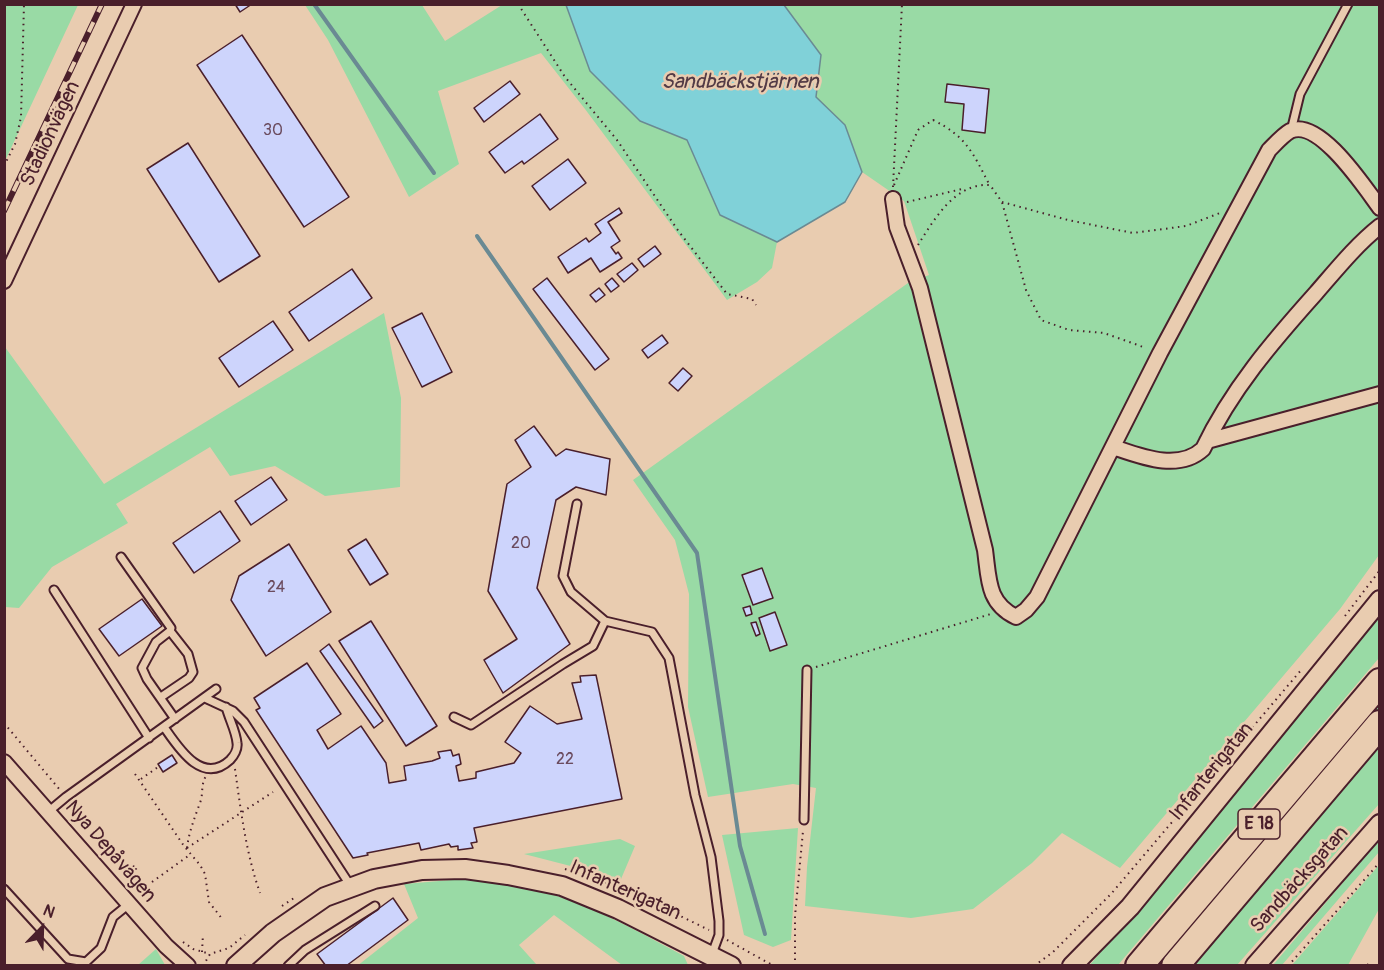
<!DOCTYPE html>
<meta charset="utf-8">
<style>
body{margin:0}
#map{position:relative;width:1384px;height:970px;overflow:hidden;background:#e9ccb0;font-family:Pangolin,sans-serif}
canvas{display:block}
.frame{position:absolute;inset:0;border:6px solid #4a1f2b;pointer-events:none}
.north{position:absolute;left:12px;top:898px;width:60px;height:60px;-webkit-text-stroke:4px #e9ccb0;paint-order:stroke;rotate:23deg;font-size:16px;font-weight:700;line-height:24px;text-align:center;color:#4a1f2b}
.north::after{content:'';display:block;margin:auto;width:21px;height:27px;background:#4a1f2b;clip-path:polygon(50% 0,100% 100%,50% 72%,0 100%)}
</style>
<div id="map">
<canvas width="1384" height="970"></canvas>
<div class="frame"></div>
<div class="north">N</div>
</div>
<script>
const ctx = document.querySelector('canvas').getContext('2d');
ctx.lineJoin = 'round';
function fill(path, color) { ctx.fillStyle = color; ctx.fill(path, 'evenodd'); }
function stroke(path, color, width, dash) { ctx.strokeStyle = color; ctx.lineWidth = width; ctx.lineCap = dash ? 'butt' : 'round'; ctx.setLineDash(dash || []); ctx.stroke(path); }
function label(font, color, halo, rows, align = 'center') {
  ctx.font = font + ' Pangolin,sans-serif'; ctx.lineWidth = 5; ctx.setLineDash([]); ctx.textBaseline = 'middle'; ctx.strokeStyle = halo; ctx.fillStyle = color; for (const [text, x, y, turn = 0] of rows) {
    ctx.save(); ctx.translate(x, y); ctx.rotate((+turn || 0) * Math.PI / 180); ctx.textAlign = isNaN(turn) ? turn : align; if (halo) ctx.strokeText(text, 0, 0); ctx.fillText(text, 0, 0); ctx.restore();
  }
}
fill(new Path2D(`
 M5,4L78,5L5,161L4,5Z
 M305,5H422L445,41L502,5H566L590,71L640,121L687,140L720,214L777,242L772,268L757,282L727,300L585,109L541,53L438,91L459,164L409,197L328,40Z
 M784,5H1379V555L1340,609L1120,868L1062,833L1032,863L973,909L911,918L805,906L807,867L816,788L793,784L708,797L688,707L689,594L675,540L633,480L908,283L929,275L904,201L862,172L845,125L816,97L821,55Z
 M384,313L401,398L400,487L325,496L275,466L230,476L210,447L116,504L128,523L52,567L19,608L5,607V347L104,484Z
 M1379,615V658L1118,965L1089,966Z
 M1379,697V710L1162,965L1152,966Z
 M1379,747V804L1237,965H1194Z
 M798,828L791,940L773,947L744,935L722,835Z
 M620,839L635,846L621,879L524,854Z
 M1379,840V852L1282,965H1273Z
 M1379,865V909L1348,965H1292Z
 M463,879C477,880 491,881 505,883C570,893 628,926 684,956L688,965H622L554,915L519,945L536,964L534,965L357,966L418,918L404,884Z
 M156,949L165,965H138Z`), '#99daa5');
const water = new Path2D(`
 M566,5H784L821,55L816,97L845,125L862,172L845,202L777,242L720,215L687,140L640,121L590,71Z`);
fill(water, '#80d1d8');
stroke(water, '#6a8a93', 1.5);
stroke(new Path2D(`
 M314,4L434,173
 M477,236L697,553L740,846L765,934`), '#6a8a93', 4);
const building = new Path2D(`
 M235,4H252L240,12Z
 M242,35L349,197L304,227L197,65Z
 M510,81L520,94L484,122L474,108Z
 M947,84L989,89L985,133L962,130L964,104L945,102Z
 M540,114L558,139L524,164L522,161L505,173L489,152Z
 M188,143L260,256L219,282L147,169Z
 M568,159L586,183L550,210L532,186Z
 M619,208L622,213L608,222L620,241L611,247L616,254L618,252L622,258L600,272L591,258L568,273L558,257L586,238L589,242L601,233L595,224Z
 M655,246L661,254L644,267L638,259Z
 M632,263L638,270L624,282L617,274Z
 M352,269L372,298L309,341L289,312Z
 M547,278L609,359L595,370L533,289Z
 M612,278L619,286L611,292L605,284Z
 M599,288L605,295L596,302L590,295Z
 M422,313L452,372L422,387L392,328Z
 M273,321L293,350L239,387L219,358Z
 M662,335L668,343L648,358L642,350Z
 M683,368L692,376L678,391L669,383Z
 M534,426L556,456L566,449L610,459L606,495L576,487L556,500L537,588L570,644L503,693L484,660L517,639L488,591L507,484L531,467L515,440Z
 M271,477L287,500L251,525L235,501Z
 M220,511L240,541L194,573L173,543Z
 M366,539L388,574L370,585L348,550Z
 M289,544L331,612L266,656L231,600L239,576Z
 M762,568L773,598L753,605L742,575Z
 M142,599L162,626L119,656L99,629Z
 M750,606L752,614L746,616L743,608Z
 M775,612L787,645L770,651L759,618Z
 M371,621L437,726L406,746L339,641Z
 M756,622L760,634L756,636L751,623Z
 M329,644L383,721L374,728L320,651Z
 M307,663L341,714L317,730L328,749L361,726L386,763L389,783L406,780L404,766L432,761L440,758L438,752L451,750L453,756L459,754L461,764L456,766L459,781L476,778V772L514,763L521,753L505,742L530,706L557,724L582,719L572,683L581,682L580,676L596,675L622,799L474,828L477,842L471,843L473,848L458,850V846L451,847L449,844L421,850L419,843L367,853L368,855L353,858L256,710L260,708L254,698Z
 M172,755L177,763L163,772L158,764Z
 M393,898L408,920L346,966H326L317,954Z`);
fill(building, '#cdd4fc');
stroke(building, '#4a1f2b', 1.5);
const service = new Path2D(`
 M1291,131L1300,94L1348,4
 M577,504L563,576L571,592L605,621L652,632L669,658L695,795L711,857L719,921V935L712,954
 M121,557L171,628L170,631L156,642L142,668L147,679L175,719
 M54,590L149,738
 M161,697L189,678L193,672L188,654L170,631
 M205,698L233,711L244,722L350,885
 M454,717L471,725L563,664L593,646L605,621
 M164,727C178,747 202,786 230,760C234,756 238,749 237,743C236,731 229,719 226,707
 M48,812L66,797L216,689
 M804,820L807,670
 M4,889L68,959L86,962L101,948L113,917L129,904
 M288,966L305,950L375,906`);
const minor = new Path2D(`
 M893,199L897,227L920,288L985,550C989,579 987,603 1016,617L1026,610L1037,597L1160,353L1269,150C1275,144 1283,135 1290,131C1319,117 1365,188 1380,208
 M4,281L134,4
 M1207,441L1380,394
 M1113,447C1140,456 1178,472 1203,449C1231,390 1273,341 1316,293C1336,270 1356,245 1380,226
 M4,762L166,946L188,966`);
const tertiary = new Path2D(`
 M236,966L273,933L325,897L374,879L422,870L465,869L508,875L562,886L618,909L731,966
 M1072,966L1130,907L1380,600
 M1255,966L1380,824`);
const motorway = new Path2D(`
 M1139,966L1380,682
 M1175,966L1380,724`);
stroke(service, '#4a1f2b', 11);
stroke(minor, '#4a1f2b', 18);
stroke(tertiary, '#4a1f2b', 22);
stroke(motorway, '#4a1f2b', 30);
stroke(new Path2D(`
 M518,4L565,77L617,140L677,229L727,294L752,299L756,305
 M4,166L15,144L21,117L24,4
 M894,185L918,130L933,120C966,136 973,153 989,184
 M893,187L902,4
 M907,202L962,189
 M1002,202L1068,220L1133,233L1186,226L1220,213
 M918,245C935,218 955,183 990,185L1002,202L1026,290L1041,320L1069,330L1104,333L1146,348
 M1345,616L1380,570
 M816,667L991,614
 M4,723L60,790
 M235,769C241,812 246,853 260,893
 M135,774L184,846L200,865L205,874L209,902L223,920
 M141,779L158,767
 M71,805L74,810L75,822
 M187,848L273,792
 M187,848C189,831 195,817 201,800C203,792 201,784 206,776
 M565,869L629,891L709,930
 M152,882L191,854
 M282,906L297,896
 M727,940L774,966
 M183,942L193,949L210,954
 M202,952L203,934
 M1367,964L1369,966
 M203,966L210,954L229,948L245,935
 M795,966V916L803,831
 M859,966L860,965
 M1034,966L1053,952L1111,894L1302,669
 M1288,966L1380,862`), '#4a1f2b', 2, [1.5, 4.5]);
stroke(service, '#e9ccb0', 7);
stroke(minor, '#e9ccb0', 14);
stroke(tertiary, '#e9ccb0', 18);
stroke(motorway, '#e9ccb0', 26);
const rail = new Path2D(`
 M4,211L102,4`);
stroke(rail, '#4a1f2b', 6);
stroke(rail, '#e9ccb0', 4, [11]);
label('16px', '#6b4c5f', null, [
 ["30",273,131],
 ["20",521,544],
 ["24",276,588],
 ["22",565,760]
]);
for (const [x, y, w] of [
 [1259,824,42]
]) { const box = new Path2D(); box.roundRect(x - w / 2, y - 15, w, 30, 4.5); ctx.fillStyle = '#e9ccb0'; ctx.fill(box); stroke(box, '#4a1f2b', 1.5); }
label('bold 18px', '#4a1f2b', null, [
 ["E 18",1259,824]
]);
label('20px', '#4a1f2b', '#e9ccb0', [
 ["Stadionvägen",51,134,-65],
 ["Infanterigatan",1212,772,-51],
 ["Nya Depåvägen",110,852,49],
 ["Sandbäcksgatan",1300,880,-48],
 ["Infanterigatan",625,891,24]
]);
label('italic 21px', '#523a45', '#e9ccb0', [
 ["Sandbäckstjärnen",740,83]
]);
</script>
